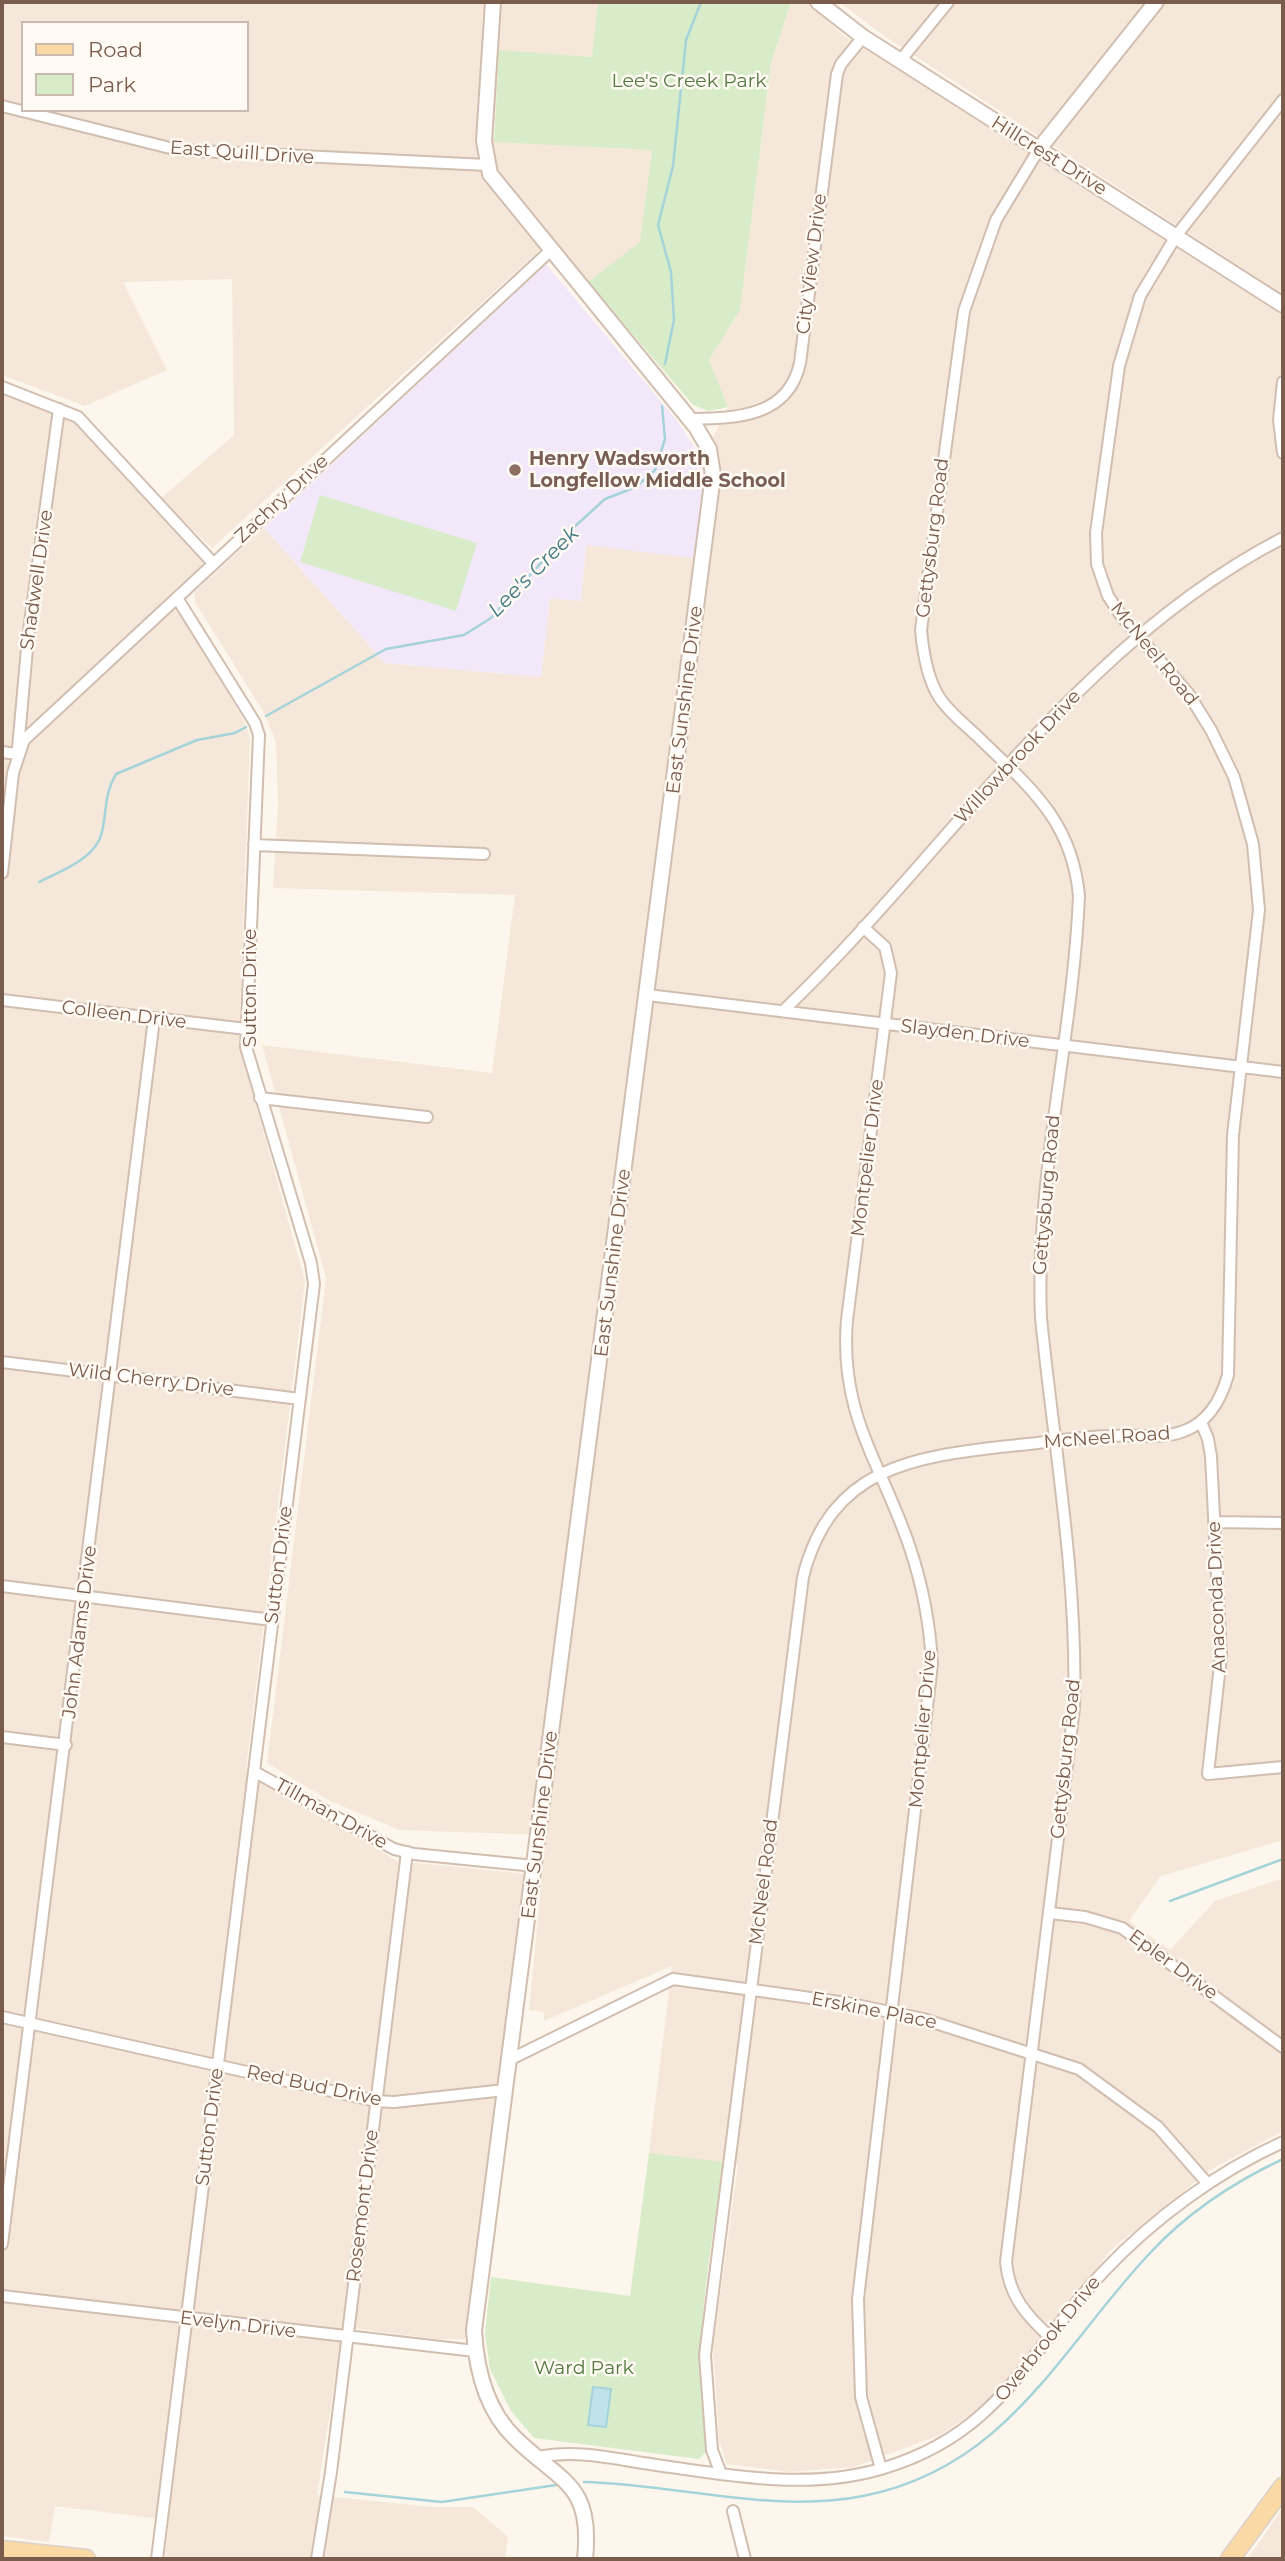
<!DOCTYPE html>
<style>
body{margin:0}
#map{position:relative;width:1285px;height:2561px;overflow:hidden;background:#fdf6ec;font-family:Montserrat,sans-serif}
canvas{display:block}
.frame{position:absolute;inset:0;border:4px solid #7a5c4d;pointer-events:none}
.legend{position:absolute;left:21px;top:21px;width:228px;height:91px;box-sizing:border-box;background:#fffaf3;border:2px solid #cabbb1;margin:0;padding:9px 12px;list-style:none;font-size:21px;color:#7a5c4d}
.legend li{display:flex;align-items:center;gap:14px;height:35px}
.legend b{width:35px;border:2px solid #cabbb1}
</style>
<div id="map">
<canvas width="1285" height="2561"></canvas>
<div class="frame"></div>
<ul class="legend">
<li><b style="height:9px;background:#fbd9a5"></b>Road</li>
<li><b style="height:19px;background:#d8ecc9"></b>Park</li>
</ul>
</div>
<script>
const ctx = document.querySelector('canvas').getContext('2d');
ctx.lineJoin = 'round';
function fill(path, color) { ctx.fillStyle = color; ctx.fill(path, 'evenodd'); }
function stroke(path, color, width, dash) { ctx.strokeStyle = color; ctx.lineWidth = width; ctx.lineCap = dash ? 'butt' : 'round'; ctx.setLineDash(dash || []); ctx.stroke(path); }
function label(font, color, halo, rows, align = 'center') {
  ctx.font = font + ' Montserrat,sans-serif'; ctx.lineWidth = 5; ctx.setLineDash([]); ctx.textBaseline = 'middle'; ctx.strokeStyle = halo; ctx.fillStyle = color; for (const [text, x, y, turn = 0] of rows) {
    ctx.save(); ctx.translate(x, y); ctx.rotate((+turn || 0) * Math.PI / 180); ctx.textAlign = isNaN(turn) ? turn : align; if (halo) ctx.strokeText(text, 0, 0); ctx.fillText(text, 0, 0); ctx.restore();
  }
}
fill(new Path2D(`
 M2,2H598L592,57L499,51L494,141L652,150L640,243L588,282L553,238L212,548L160,499L234,435L232,279L123,282L167,370L85,406L2,375ZM23,23H247V110H23Z
 M791,2H806L843,35L1283,316V1840L1161,1876L1129,1921L1170,1950L1215,1901L1283,1878V2131L1210,2170L1112,2249L1003,2385L977,2410L940,2435L854,2467L789,2472L727,2464L719,2440L713,2346L738,2165L649,2153L672,1966L544,2021V2012L529,2010L546,1835L399,1830L330,1801L267,1763L326,1278L262,1045L492,1073L515,895L273,888L278,804L276,742L263,711L195,602V592L264,528L385,663L541,677L550,598L581,601L586,545L704,479L701,461L728,407L709,360L740,310L771,63Z
 M839,2H1283V294L887,38Z
 M2,395L80,423L206,561L170,594L243,719L250,737L239,1044L305,1281L246,1769L397,1861L528,1874L465,2339H437L343,2327L317,2495L432,2507H473L508,2537L505,2559H183L165,2557L169,2520L55,2506L49,2542L2,2536Z
 M1283,2507V2559H1247L1258,2544Z`), '#f5e8da');
fill(new Path2D(`
 M546,264L678,422L699,454L704,479L693,558L586,545L581,601L550,598L541,677L385,663L264,528Z`), '#f3e8fa');
fill(new Path2D(`
 M598,2H791L771,63L740,310L709,360L728,407L709,411L693,405L588,282L640,242L652,150L494,142L499,50L592,57Z
 M320,495L477,543L456,611L300,562Z
 M649,2153L723,2162C711,2255 690,2351 707,2444L706,2452L699,2459L534,2438L511,2411L490,2369L485,2334L491,2277L630,2296Z`), '#d8ecc9');
const water = new Path2D(`
 M593,2387L611,2389L606,2427L588,2425Z`);
fill(water, '#bfe3e8');
stroke(water, '#a5d3da', 2);
stroke(new Path2D(`
 M665,364L674,320L671,272L658,225L673,166L686,40L701,2
 M266,716L386,649L464,635L491,618L571,530L605,499L636,487L655,470L665,439L662,406
 M39,882C61,871 96,859 102,832C107,811 104,794 116,774L197,740L235,733L246,727
 M1170,1901L1283,1859
 M584,2482C676,2484 772,2514 863,2496C1007,2468 1059,2350 1150,2253C1188,2212 1234,2182 1283,2159
 M345,2492L442,2502L556,2485`), '#a5d3da', 2.5);
const minor = new Path2D(`
 M900,61L948,2
 M2,106L178,150L487,165
 M1039,149L996,220L964,311L921,630C923,652 927,678 939,697C948,711 963,723 976,735C1028,786 1072,819 1079,896C1073,1038 1035,1176 1041,1318C1054,1448 1078,1578 1074,1708L1006,2262C1009,2296 1026,2315 1050,2337
 M1283,382L1279,420L1283,453
 M2,387L78,417L213,563
 M690,419C735,418 788,418 800,363L837,74L841,64L863,37
 M18,748L28,638L59,409
 M2,752L17,754
 M254,845L484,854
 M2,873L13,773L24,740L550,251
 M863,927L885,947L891,973L847,1320C839,1416 882,1464 910,1548C923,1587 930,1624 932,1664L858,2299L861,2397L881,2469
 M648,995L1283,1072
 M2,1000L246,1029
 M783,1011C949,852 1074,646 1283,538
 M260,1098L427,1117
 M2,1362L300,1399
 M1201,1422L1208,1439L1211,1456L1221,1656L1208,1774L1283,1767
 M1214,1522L1283,1523
 M2,1586L272,1620
 M2,1737L66,1745
 M255,1772L394,1849L414,1854L535,1866
 M1050,1913L1085,1917L1122,1928L1283,2047
 M2,2017L376,2101L394,2102L505,2090
 M509,2060L673,1979L847,2003L923,2019L1079,2069L1158,2127L1208,2184
 M2,2244L154,1019
 M2,2296L475,2351
 M538,2457C574,2450 607,2457 643,2463C722,2474 806,2492 884,2468C1001,2433 1028,2351 1104,2271C1154,2218 1217,2172 1283,2142
 M721,2474L712,2450L705,2355L803,1577C831,1467 912,1457 1009,1446C1043,1443 1076,1437 1110,1436C1134,1434 1161,1440 1184,1431C1209,1422 1221,1400 1228,1375L1233,1135L1259,910L1253,844L1234,777L1211,730L1188,693L1122,617L1108,596L1097,564L1096,533L1119,366L1140,296L1176,236L1283,100
 M733,2511L745,2559
 M157,2559L314,1284L311,1263L246,1047L259,735L255,723L177,598
 M317,2559L331,2472L407,1852`);
const tertiary = new Path2D(`
 M493,2L484,141L490,174L696,427L709,449L713,475L474,2330C476,2368 486,2410 515,2438C561,2483 593,2483 585,2559
 M818,2L863,37L1283,305
 M1039,149L1156,2`);
const primary = new Path2D(`
 M2,2550L86,2559
 M1230,2559L1283,2487`);
stroke(minor, '#d1beb0', 14);
stroke(tertiary, '#d1beb0', 18);
stroke(primary, '#dad1cd', 21);
stroke(minor, '#fff', 10);
stroke(tertiary, '#fff', 14);
stroke(primary, '#fbd9a5', 18);
for (const [x, y, r, color] of [
 [515,470,7,"#8d6e63"]
]) { const dot = new Path2D(); dot.arc(x, y, r, 0, 2 * Math.PI); ctx.fillStyle = color; ctx.fill(dot); stroke(dot, '#fffaf3', 2.5); }
label('19px', '#537a41', '#fffaf3', [
 ["Lee's Creek Park",689,81],
 ["Ward Park",584,2368]
]);
label('19px', '#7a5c4d', '#fffaf3', [
 ["East Quill Drive",242,153,4],
 ["Hillcrest Drive",1049,156,32],
 ["City View Drive",812,264,-83],
 ["Zachry Drive",282,499,-43],
 ["Gettysburg Road",933,538,-83],
 ["Shadwell Drive",37,580,-82],
 ["McNeel Road",1154,654,51],
 ["East Sunshine Drive",685,700,-83],
 ["Willowbrook Drive",1018,757,-47],
 ["Sutton Drive",250,988,-90],
 ["Colleen Drive",124,1015,7],
 ["Slayden Drive",965,1034,7],
 ["Montpelier Drive",868,1158,-83],
 ["Gettysburg Road",1047,1195,-85],
 ["East Sunshine Drive",613,1263,-83],
 ["Wild Cherry Drive",151,1380,7],
 ["McNeel Road",1107,1438,-4],
 ["Sutton Drive",279,1565,-83],
 ["Anaconda Drive",1217,1597,-92],
 ["John Adams Drive",80,1632,-83],
 ["Montpelier Drive",923,1729,-85],
 ["Gettysburg Road",1066,1759,-84],
 ["Tillman Drive",331,1814,29],
 ["East Sunshine Drive",540,1825,-83],
 ["McNeel Road",764,1882,-83],
 ["Epler Drive",1173,1965,36],
 ["Erskine Place",874,2011,11],
 ["Red Bud Drive",314,2086,12],
 ["Sutton Drive",210,2127,-83],
 ["Rosemont Drive",363,2206,-83],
 ["Evelyn Drive",238,2325,7],
 ["Overbrook Drive",1048,2339,-51]
]);
label('bold 19px', '#785e54', '#fffaf3', [
 ["Henry Wadsworth",529,459],
 ["Longfellow Middle School",529,481]
], 'left');
label('italic 21px', '#437c86', '#fffaf3', [
 ["Lee's Creek",534,572,-45]
]);
</script>
